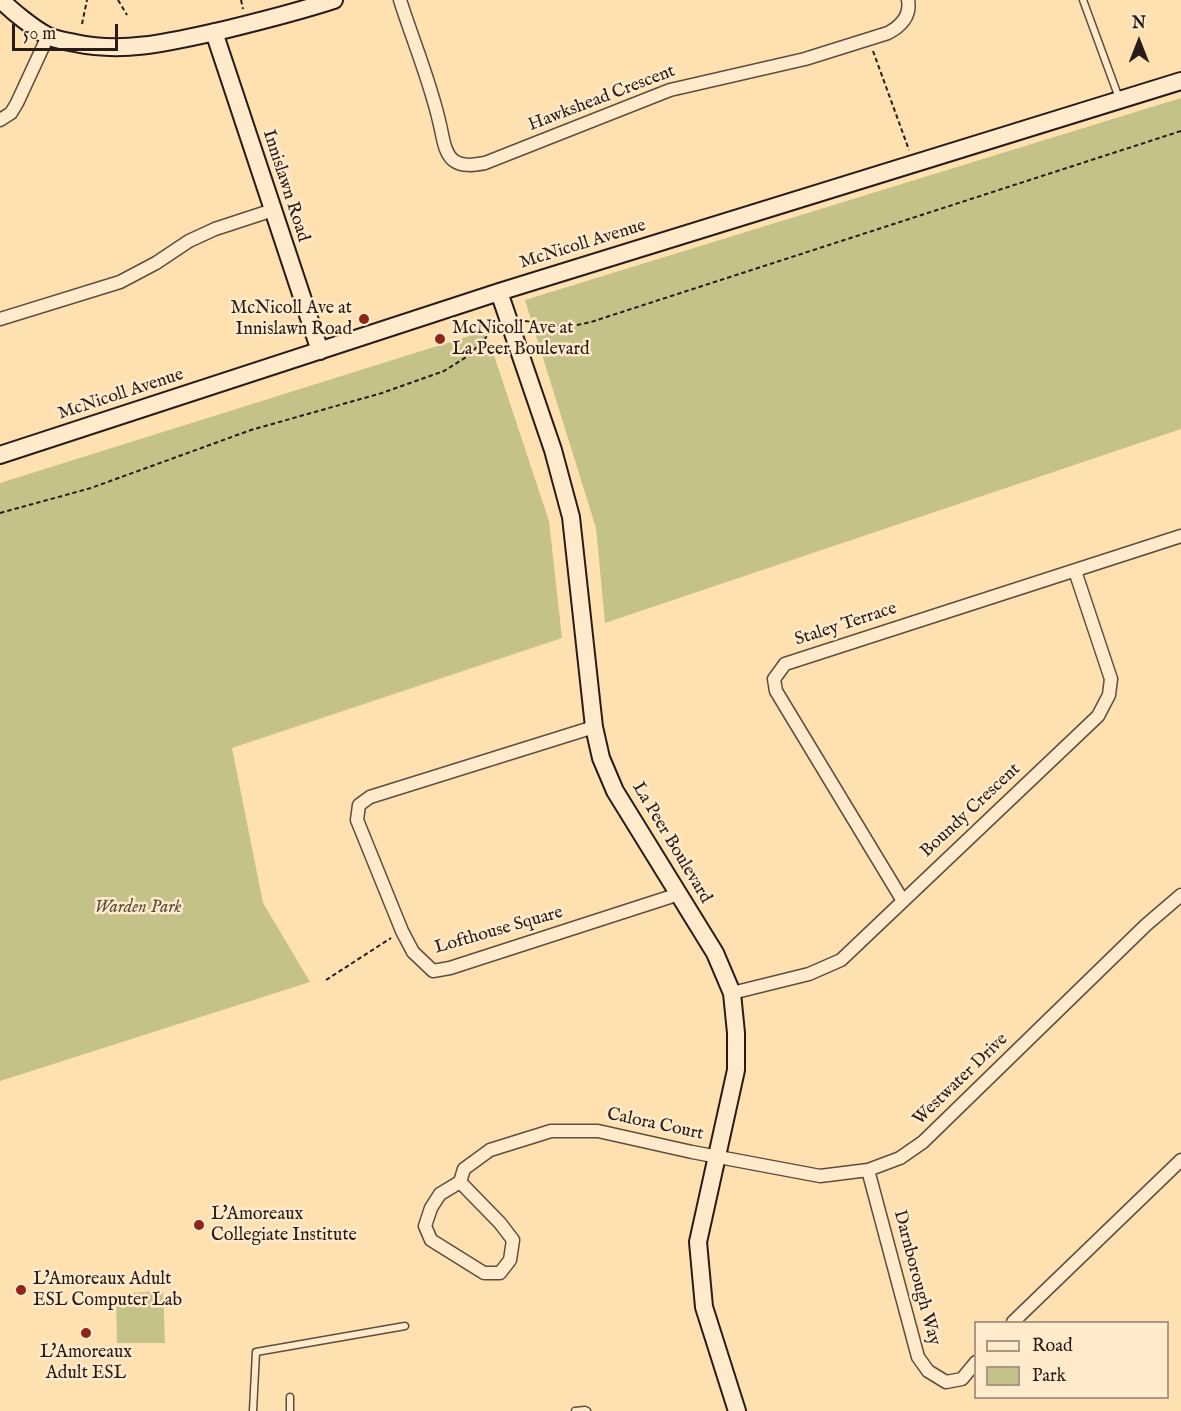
<!DOCTYPE html>
<style>
body{margin:0}
#map{position:relative;width:1181px;height:1411px;overflow:hidden;background:#ffe0b1;font-family:"IM FELL English",serif}
canvas{display:block}
.legend{position:absolute;left:974px;top:1321px;width:195px;height:78px;box-sizing:border-box;background:#ffebcc;border:2px solid #a99884;margin:0;padding:8px 10px;list-style:none;font-size:18px;color:#291c18}
.legend li{display:flex;align-items:center;gap:12px;height:30px}
.legend b{width:30px;border:2px solid #a99884}
.north{position:absolute;left:1109px;top:12px;width:60px;height:60px;-webkit-text-stroke:4px #ffebcc;paint-order:stroke;rotate:0deg;font-size:16px;font-weight:700;line-height:24px;text-align:center;color:#291c18}
.north::after{content:'';display:block;margin:auto;width:21px;height:27px;background:#291c18;clip-path:polygon(50% 0,100% 100%,50% 72%,0 100%)}
.scale{position:absolute;left:12px;top:24px;width:106px;height:27px;box-sizing:border-box;border:3px solid #291c18;border-top:0;padding-left:8px;font-size:18px;line-height:21px;white-space:nowrap;color:#291c18;-webkit-text-stroke:4px #ffebcc;paint-order:stroke}
</style>
<div id="map">
<canvas width="1181" height="1411"></canvas>
<ul class="legend">
<li><b style="height:8px;background:#ffebcc"></b>Road</li>
<li><b style="height:16px;background:#c4c189"></b>Park</li>
</ul>
<div class="north">N</div>
<div class="scale">50 m</div>
</div>
<script>
const ctx = document.querySelector('canvas').getContext('2d');
ctx.lineJoin = 'round';
function fill(path, color) { ctx.fillStyle = color; ctx.fill(path, 'evenodd'); }
function stroke(path, color, width, dash) { ctx.strokeStyle = color; ctx.lineWidth = width; ctx.lineCap = dash ? 'butt' : 'round'; ctx.setLineDash(dash || []); ctx.stroke(path); }
function label(font, color, halo, rows, align = 'center') {
  ctx.font = font + ' "IM FELL English",serif'; ctx.lineWidth = 5; ctx.setLineDash([]); ctx.textBaseline = 'middle'; ctx.strokeStyle = halo; ctx.fillStyle = color; for (const [text, x, y, turn = 0] of rows) {
    ctx.save(); ctx.translate(x, y); ctx.rotate((+turn || 0) * Math.PI / 180); ctx.textAlign = isNaN(turn) ? turn : align; if (halo) ctx.strokeText(text, 0, 0); ctx.fillText(text, 0, 0); ctx.restore();
  }
}
fill(new Path2D(`
 M1181,98V429L605,623L596,528L525,300Z
 M482,332L490,343L549,521L562,638L232,748L263,903L310,982L0,1081V483Z
 M163,1291L165,1343H117L116,1294Z`), '#c4c189');
const lane = new Path2D(`
 M1083,0L1119,98
 M253,1411L256,1352L405,1326
 M290,1411V1397
 M575,1411L585,1410L587,1411`);
const street = new Path2D(`
 M400,0C413,41 431,83 440,125C443,137 444,152 453,160C462,167 474,165 485,163L670,90L805,59L888,33C901,26 911,16 908,0
 M0,120L11,113L17,103L48,36
 M0,319L120,282L156,263L189,241L215,229L273,210
 M594,727L370,797L359,805L357,820L402,931L413,952L433,971L450,968L679,894
 M903,901L776,691L774,679L785,664L1181,536
 M732,993L809,974L841,960L1098,716L1109,695L1111,679L1075,571
 M868,1170L918,1357L928,1371L946,1382L962,1379L976,1362
 M460,1182L500,1223L513,1240L510,1260L500,1273H484L431,1240L425,1226L431,1208L440,1194L460,1182L464,1169L490,1150L551,1131H598L692,1152L820,1176L868,1170L900,1158L923,1142L1146,925L1181,895
 M1013,1322L1181,1160`);
const secondary = new Path2D(`
 M1,0C12,11 34,29 48,36C56,40 66,41 75,43C126,54 174,41 224,30C261,21 297,12 334,0
 M214,32L320,351
 M499,292L553,450L571,517L594,727L601,758L615,791L715,953L732,993L736,1033V1070L698,1242L704,1307L737,1411
 M0,455L499,292L1181,81`);
stroke(lane, '#5e4d3e', 9);
stroke(street, '#5e4d3e', 15);
stroke(secondary, '#291c18', 20);
stroke(new Path2D(`
 M118,0L127,15
 M241,0L243,9
 M82,24L87,0
 M873,51L909,150
 M525,321L568,327L591,322L1181,131
 M0,513L91,488L251,430L382,393L444,371L468,356L491,332L496,330
 M326,980L391,938`), '#291c18', 2, [4.5, 3]);
stroke(lane, '#ffebcc', 6);
stroke(street, '#ffebcc', 12);
stroke(secondary, '#ffebcc', 16);
for (const [x, y, r, color] of [
 [364,319,6,"#8f2418"],
 [440,339,6,"#8f2418"],
 [199,1225,6,"#8f2418"],
 [21,1290,6,"#8f2418"],
 [86,1333,6,"#8f2418"]
]) { const dot = new Path2D(); dot.arc(x, y, r, 0, 2 * Math.PI); ctx.fillStyle = color; ctx.fill(dot); stroke(dot, '#ffebcc', 2); }
label('18px', '#291c18', '#ffebcc', [
 ["Hawkshead Crescent",602,99,-21],
 ["Innislawn Road",285,186,72],
 ["McNicoll Avenue",583,245,-17],
 ["McNicoll Avenue",121,395,-18],
 ["Staley Terrace",846,625,-18],
 ["Boundy Crescent",971,811,-43],
 ["La Peer Boulevard",671,843,59],
 ["Lofthouse Square",499,931,-16],
 ["Westwater Drive",961,1080,-44],
 ["Calora Court",655,1125,12],
 ["Darnborough Way",916,1278,75]
]);
label('18px', '#291c18', '#ffebcc', [
 ["McNicoll Ave at",352,309,"right"],
 ["Innislawn Road",352,330,"right"],
 ["McNicoll Ave at",452,329],
 ["La Peer Boulevard",452,350],
 ["L'Amoreaux",211,1215],
 ["Collegiate Institute",211,1236],
 ["L'Amoreaux Adult",33,1280],
 ["ESL Computer Lab",33,1301],
 ["L'Amoreaux",86,1353,"center"],
 ["Adult ESL",86,1374,"center"]
], 'left');
label('italic 18px', '#584e3a', '#ffebcc', [
 ["Warden Park",138,908]
]);
</script>
